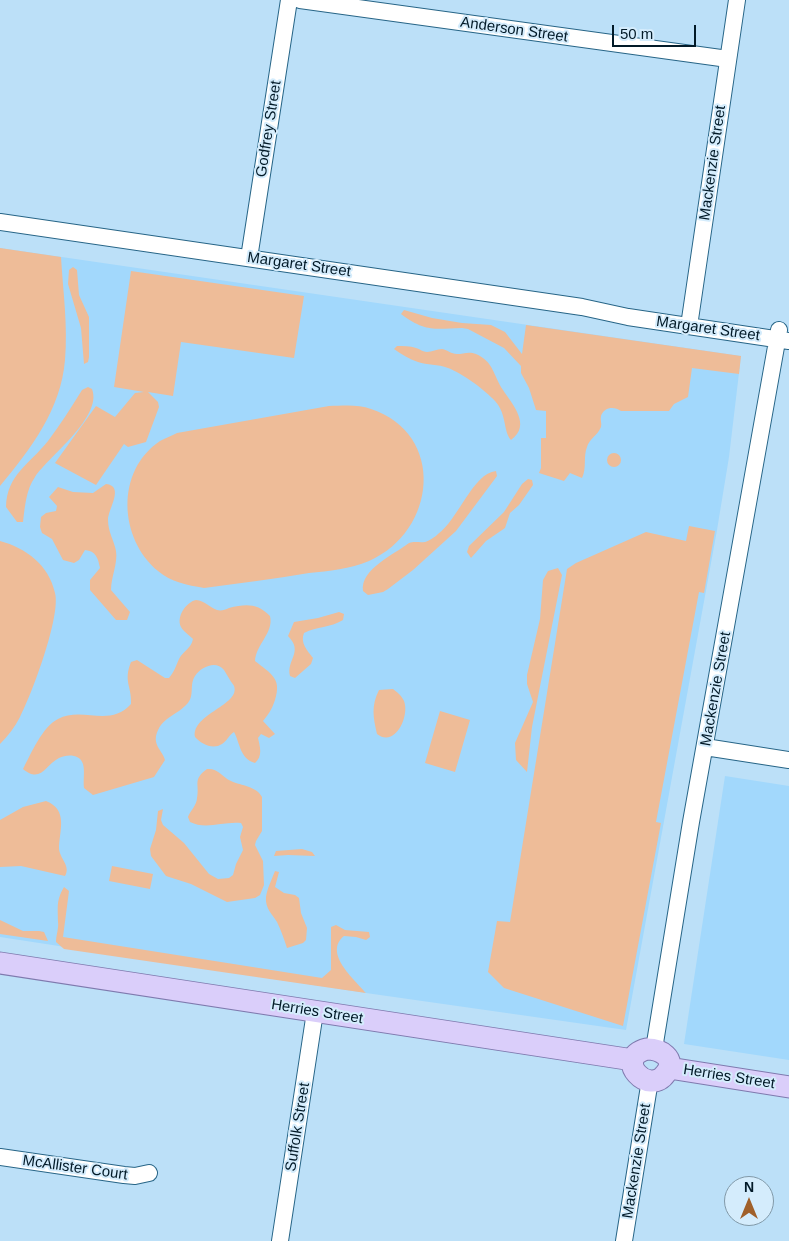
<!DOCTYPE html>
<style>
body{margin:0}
#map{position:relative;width:789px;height:1241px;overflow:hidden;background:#bce0f8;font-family:Helvetica,sans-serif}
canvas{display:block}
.north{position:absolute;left:724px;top:1176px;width:50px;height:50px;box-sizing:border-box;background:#d4ecfc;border:1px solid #8098a7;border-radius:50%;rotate:0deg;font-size:14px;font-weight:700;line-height:20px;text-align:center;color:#021a28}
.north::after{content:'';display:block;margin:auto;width:18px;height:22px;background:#a0602a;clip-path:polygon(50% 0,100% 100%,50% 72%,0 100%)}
.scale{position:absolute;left:612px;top:25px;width:84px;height:22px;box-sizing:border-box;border:2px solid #021a28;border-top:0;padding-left:6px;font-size:15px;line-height:18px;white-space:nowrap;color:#021a28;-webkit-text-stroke:4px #d4ecfc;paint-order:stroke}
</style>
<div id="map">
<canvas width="789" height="1241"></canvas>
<div class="north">N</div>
<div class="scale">50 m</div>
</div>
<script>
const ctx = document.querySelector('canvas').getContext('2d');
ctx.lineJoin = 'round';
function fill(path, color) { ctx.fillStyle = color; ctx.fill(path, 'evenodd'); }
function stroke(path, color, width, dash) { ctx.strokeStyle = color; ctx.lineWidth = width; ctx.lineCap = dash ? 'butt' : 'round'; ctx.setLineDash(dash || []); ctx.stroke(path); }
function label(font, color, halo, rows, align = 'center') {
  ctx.font = font + ' Helvetica,sans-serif'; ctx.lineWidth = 4; ctx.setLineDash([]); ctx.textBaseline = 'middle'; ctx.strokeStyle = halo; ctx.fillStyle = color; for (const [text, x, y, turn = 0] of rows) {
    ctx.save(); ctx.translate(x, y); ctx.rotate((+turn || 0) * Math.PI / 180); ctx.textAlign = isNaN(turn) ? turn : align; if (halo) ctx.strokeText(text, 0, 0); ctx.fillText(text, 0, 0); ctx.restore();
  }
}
fill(new Path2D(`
 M0,248L741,356L729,457L717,530L626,1030L366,993L0,937Z
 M725,776L789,786V1060L684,1044Z`), '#a2d8fc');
fill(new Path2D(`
 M0,248L61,257C63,291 68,326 65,360C61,409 31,449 0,486Z
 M73,267L77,270L79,295L89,317V357L88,362L84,364L81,328L68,284L69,270Z
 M131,271L304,296L294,358L181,342L173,396L148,392L158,402L159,407L146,442L128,447L124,444L96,485L55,463L96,406L115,417L135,393L144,392L114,387Z
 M404,310L432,318L462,323L491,325L505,332L522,354L526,325L741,356L739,374L692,368L688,397L674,404L669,411H621C614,406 604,407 601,416C600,420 602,423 601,427C598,435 589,439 587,447C583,457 587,468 582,478L570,473L564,481L539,473L541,468V438H546V411L536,410L529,388L521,373V366L504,348L468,329L462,328C434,329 425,332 401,314Z
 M397,346C403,346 410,346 416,348C420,349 423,352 427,352C432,352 437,349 442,349C448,350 451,354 457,354C463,354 469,351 476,354C494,362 493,375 503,390C512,404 532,425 511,440C503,431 507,414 495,401C485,390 462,373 448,368C438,364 427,365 418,362C409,359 401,354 394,349Z
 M88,387L92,389C103,417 48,457 35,477C26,490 25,506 23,522H17L6,507C7,474 29,465 48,441C60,425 71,408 82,390Z
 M329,406C342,406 358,404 371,409C446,434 437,531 369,561C350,569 329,571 309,573C274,579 239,583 204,588C187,585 171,582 158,571C119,539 115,471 160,441C165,438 172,436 177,433Z
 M607 460a7 7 0 1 1 14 0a7 7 0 1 1-14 0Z
 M496,471L497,476L456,531L413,570L388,589L383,592L368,595L363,591C360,569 395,554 409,543C415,541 419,543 425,542C429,541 435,537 438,534C458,520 473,473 496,471Z
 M528,479L532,480L533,485L519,505L510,513L505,528L486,541L471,558L467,552L469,546L504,512L522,484Z
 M106,484C125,486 108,509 108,520C108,532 114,540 116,551C118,563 111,577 111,590L130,612L127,620H116L90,590V580L100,568C98,558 96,551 85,550L79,560L74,563L63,560L52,539L42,533L40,527L41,517L46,513L56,511L57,506L49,497L58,487L73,492L93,493Z
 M689,526L715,531L704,593L699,592L656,822L661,823L623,1026L504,988L488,972L497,921L510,922L567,569L576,563L646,532L686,541Z
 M0,541C26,548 49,565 55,593C61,616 32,694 20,717C15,727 8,736 0,744Z
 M558,568L562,575L532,727L527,772L516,760L515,743L533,702L527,684V675L540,619L543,580L548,571Z
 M196,600C205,601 209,607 217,610C221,611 225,610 229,608C246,604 257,603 270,616C274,633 256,644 255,661C271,674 282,678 275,700C271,711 270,712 263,721L275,734L269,738L261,734L258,738C260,747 263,756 255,763C240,759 240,743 234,732C229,735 227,741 222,744C213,750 201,744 195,737C191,714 241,705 234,686C233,684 231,682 230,680C228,677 226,673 224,670C216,660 201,667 195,676C189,685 195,696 187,704C175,717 161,717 156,736C154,746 163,752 165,760L154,777L93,795L84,788C83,780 85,771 83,764C80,754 67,754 59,758C45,765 41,784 23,769C31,754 42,727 58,719C82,706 110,728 131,704C132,686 123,682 131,662L137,660L165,678H169C174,672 176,666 179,659C183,651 191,649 193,639C189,635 183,631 181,627C176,617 186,602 196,600Z
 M339,612L344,614L343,620C330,628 317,626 304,633C300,643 307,650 313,658L311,664L295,678L290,676C286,660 304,652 288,636L294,622L318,618Z
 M393,689C397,692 402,696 404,701C410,716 395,748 377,734C373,717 371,706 379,690Z
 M440,711L470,720L455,772L425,763Z
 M207,769C218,768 222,777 231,781C242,786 256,786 262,797V831L256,841L255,845L263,861L264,885L260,895L255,898L227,902L191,884L166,876L151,856L150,849L156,830L158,811L163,809L161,820L163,825L184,843L209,874L218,879L229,878L233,875L236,864L243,850L240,837L243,827L241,823C224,821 206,830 190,822L188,817C190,811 197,805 197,798C200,784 192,780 207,769Z
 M46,801C69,810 59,831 59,849C60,859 71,866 65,876L21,866L0,867V820L23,807Z
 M302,849L312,852L315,856L288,855L274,856L276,851Z
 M112,866L153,874L150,889L109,881Z
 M275,871L279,872L275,887L284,893L295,895L299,898L301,913L307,928L306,940L303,943L287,948C284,939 281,930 277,922C272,914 265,908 266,897C267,889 272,879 275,871Z
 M64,887L69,891L63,937L322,978L331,970V927L336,925L345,930L369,932L370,937L366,940L356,937L344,936C323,953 354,979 366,993L64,949L56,942C56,935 59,928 58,922C58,906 56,901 64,887Z
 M0,920L23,931H39L44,932L48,941L0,934Z`), '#eebc98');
const minor = new Path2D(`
 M300,0L728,59
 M0,222L582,307L628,317L789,341
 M249,258L289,0
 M689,326L737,0
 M705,747L789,760
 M654,1049L691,822L779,330
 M0,1157L124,1175L135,1176L149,1173
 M280,1241L315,1012
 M624,1241L650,1080`);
const major = new Path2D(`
 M0,963L633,1060
 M647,1049C660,1049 677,1058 666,1073C649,1098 612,1058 647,1049Z
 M669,1068L789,1087`);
stroke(minor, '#276587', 18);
stroke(major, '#7f7aae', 23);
stroke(minor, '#fff', 16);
stroke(major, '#dacefa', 21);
label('15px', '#021a28', '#d4ecfc', [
 ["Anderson Street",514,30,8],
 ["Godfrey Street",269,129,-81],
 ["Mackenzie Street",713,163,-82],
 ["Margaret Street",299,265,8],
 ["Margaret Street",708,329,8],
 ["Mackenzie Street",716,689,-80],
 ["Herries Street",317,1012,9],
 ["Herries Street",729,1077,9],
 ["Suffolk Street",298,1127,-81],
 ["Mackenzie Street",637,1161,-81],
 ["McAllister Court",75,1168,8]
]);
</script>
